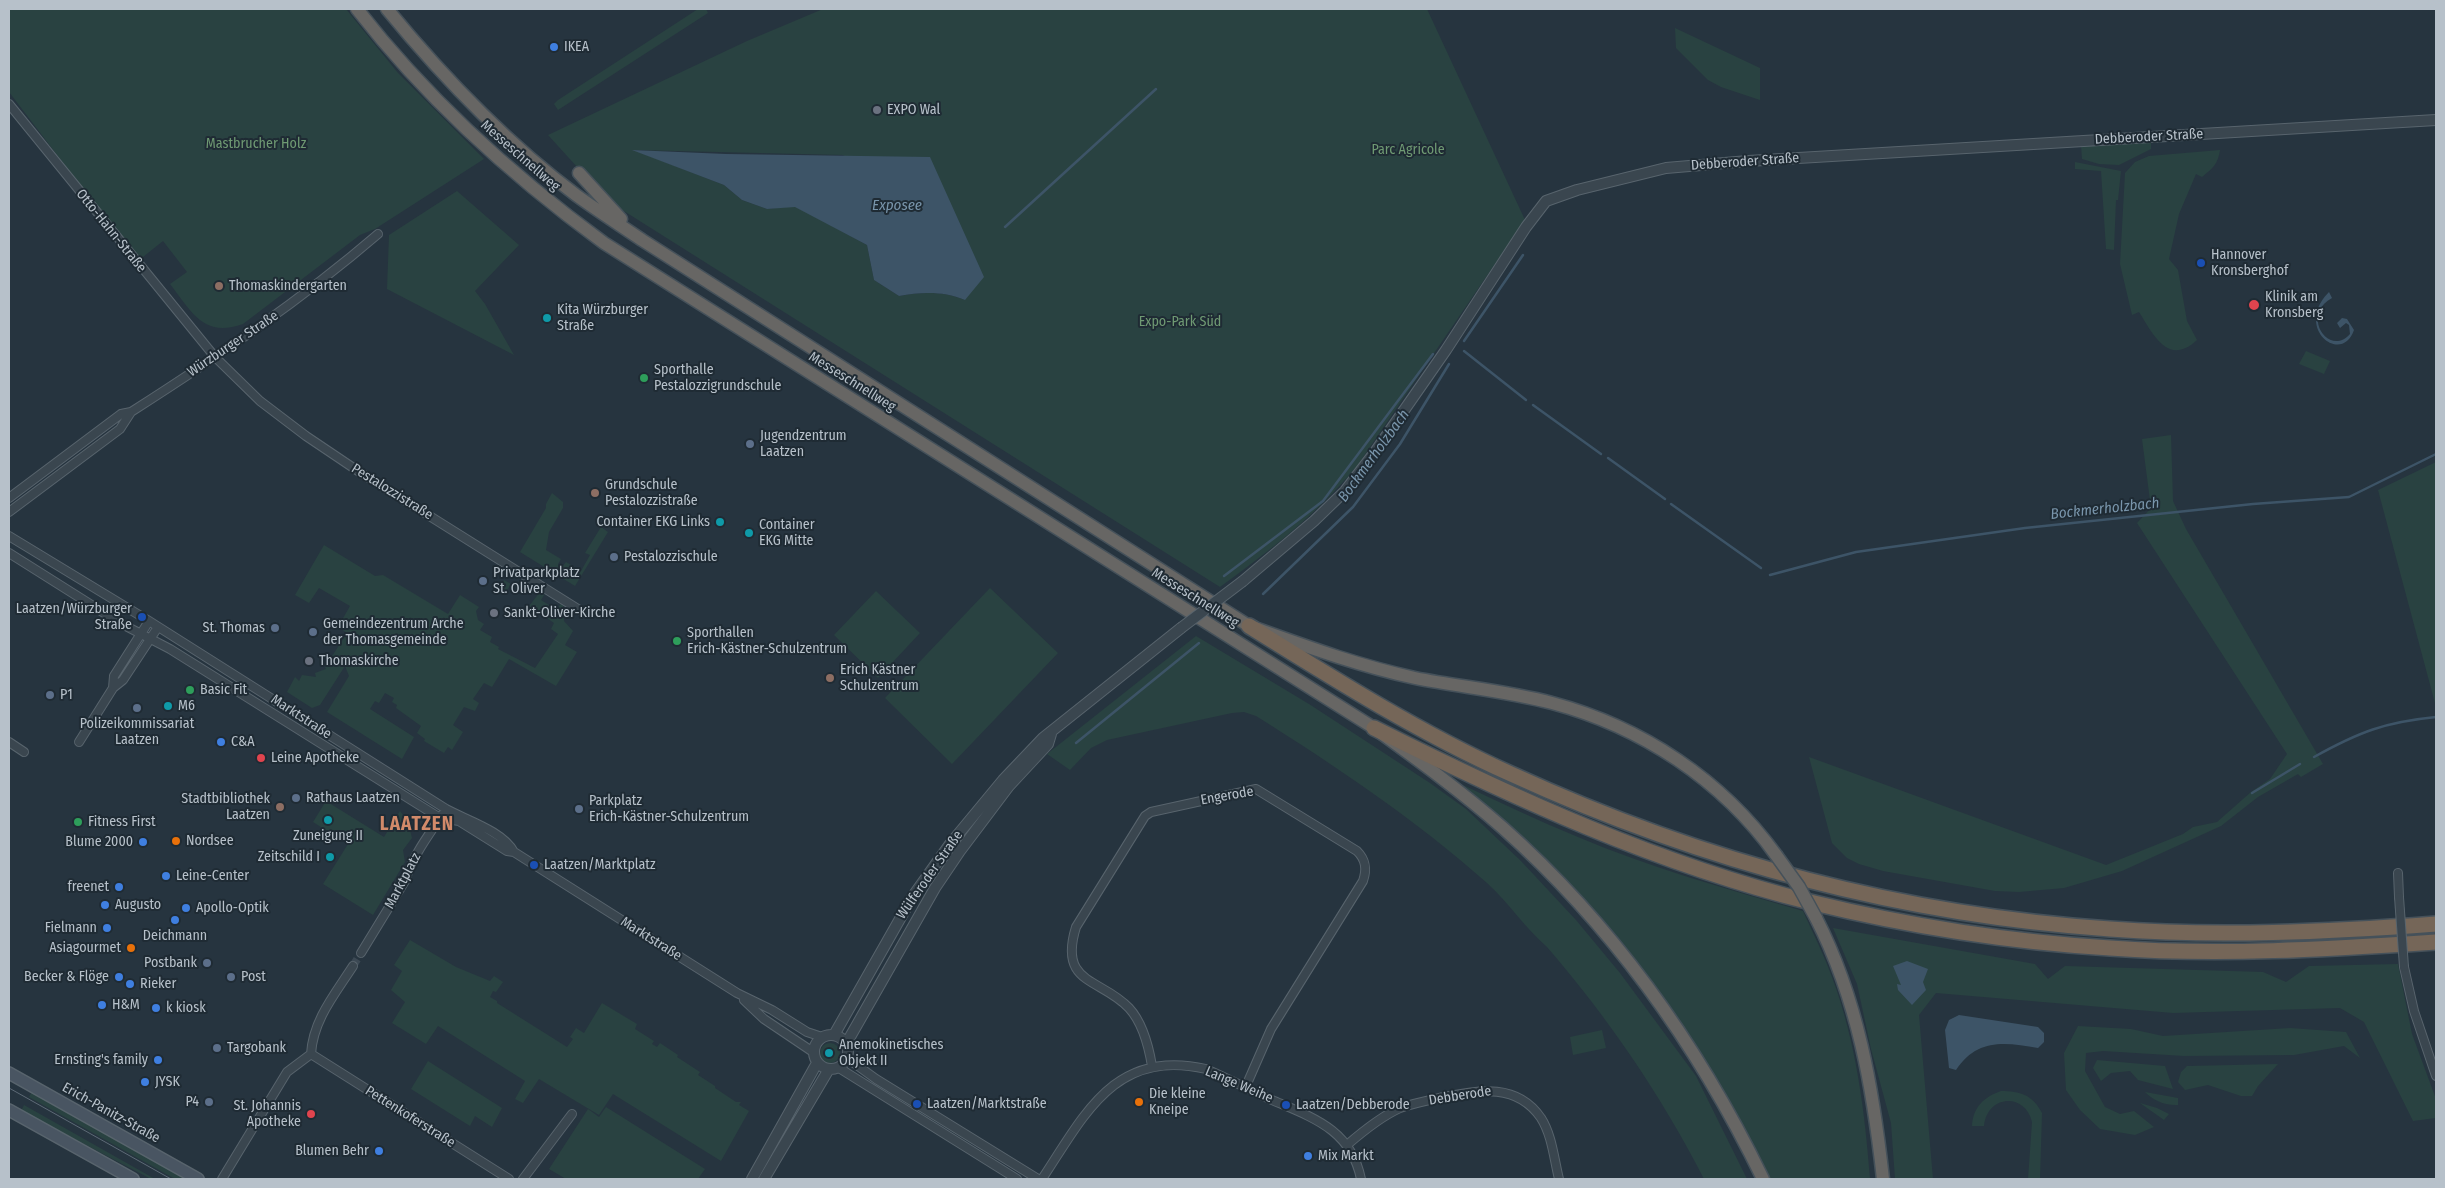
<!DOCTYPE html>
<meta charset="utf-8">
<style>
body{margin:0}
#map{position:relative;width:2445px;height:1188px;overflow:hidden;background:#26343f;font-family:"Fira Sans Condensed",sans-serif}
canvas{display:block}
.frame{position:absolute;inset:0;border:10px solid #b7c1ca;pointer-events:none}
</style>
<div id="map">
<canvas width="2445" height="1188"></canvas>
<div class="frame"></div>
</div>
<script>
const ctx = document.querySelector('canvas').getContext('2d');
ctx.lineJoin = 'round';
function fill(path, color) { ctx.fillStyle = color; ctx.fill(path, 'evenodd'); }
function stroke(path, color, width, dash) { ctx.strokeStyle = color; ctx.lineWidth = width; ctx.lineCap = dash ? 'butt' : 'round'; ctx.setLineDash(dash || []); ctx.stroke(path); }
function label(font, color, halo, rows, align = 'center') {
  ctx.font = font + ' "Fira Sans Condensed",sans-serif'; ctx.lineWidth = 4; ctx.setLineDash([]); ctx.textBaseline = 'middle'; ctx.strokeStyle = halo; ctx.fillStyle = color; for (const [text, x, y, turn = 0] of rows) {
    ctx.save(); ctx.translate(x, y); ctx.rotate((+turn || 0) * Math.PI / 180); ctx.textAlign = isNaN(turn) ? turn : align; if (halo) ctx.strokeText(text, 0, 0); ctx.fillText(text, 0, 0); ctx.restore();
  }
}
fill(new Path2D(`
 M9,9H346L398,73L484,159L375,229L360,235L243,324C203,338 192,312 170,284L187,272L163,241L138,261L9,92Z
 M698,9H706L708,13L558,110L554,104L558,100Z
 M823,9H1427L1525,220L1357,466C1315,516 1272,549 1220,587L608,201L548,135L747,41ZM634,150L843,155L965,300C943,291 922,292 899,296L874,280L867,245L795,206L767,209L742,200L724,185Z
 M1675,28L1760,68V100L1721,87L1708,80L1676,48Z
 M2151,142V149L2119,165L2099,164L2082,159L2081,145Z
 M2220,150C2218,164 2213,168 2202,177L2196,174L2179,214L2169,259L2178,270L2187,321L2197,340C2168,367 2153,334 2139,312L2132,315L2120,264L2125,173L2135,162L2149,156Z
 M2075,162L2121,171L2118,200H2116L2114,250L2106,249L2101,171L2075,169Z
 M457,191L519,245L475,291L485,304L514,355L387,289L389,235Z
 M2306,351L2330,361L2324,374L2299,364Z
 M2171,435L2173,501L2186,529L2323,764L2301,777L2298,774L2258,797L2221,826L2122,871L2064,888L2019,892L1995,891L1883,871L1859,864L1847,858L1832,843L1809,757L2106,865L2183,834L2193,827L2217,822L2251,792L2270,779L2287,754L2137,523L2151,508L2142,439Z
 M2436,462V707L2378,490Z
 M552,493L563,502V508L549,532L546,550L561,559L558,564L562,567L566,562L581,571L590,555L585,553L601,527L608,532L575,586L520,552L546,508V504Z
 M324,545L375,576L383,575L448,614L460,595L479,607L476,611L478,620L484,624L480,630L492,637L490,642L499,647L498,649L535,668L558,634L551,629L554,623L529,606L544,587L547,590L541,600L557,610L563,599L564,621L573,631L565,645L577,652L556,686L509,659L492,687L484,683L473,699L479,703L475,711L464,707L453,725L463,732L452,750L448,747L444,753L424,741L425,739L417,733L421,726L396,708L397,705L392,702L394,698L385,693L379,703L375,701L370,709L414,737L402,759L327,712L349,676L345,666L320,705L312,708L287,692L295,677L299,681L302,675L316,677L315,673L326,669L325,667L347,633L338,627L350,606L319,588L309,603L295,595Z
 M504,580L511,584L504,595L497,591Z
 M990,588L1058,653L952,764L885,698Z
 M876,591L920,633L878,678L834,635Z
 M1196,636L1309,704L1430,783L1466,809L1521,861L1576,920L1620,973L1696,1076L1747,1179H1704C1661,1095 1609,1019 1547,947C1525,928 1509,903 1487,883C1415,819 1337,767 1256,716L1244,712L1232,713L1107,740L1091,748L1070,770L1047,754Z
 M1463,785C1501,803 1539,821 1578,837C1651,868 1727,889 1803,911C1813,933 1824,955 1832,977C1856,1041 1865,1112 1870,1179H1770C1727,1093 1678,1010 1617,936C1571,881 1518,832 1463,785Z
 M326,801L384,837L400,811L408,822L412,838L403,850L405,862L373,915L323,884L348,844L313,822Z
 M1833,928L2035,964L2048,979L2065,966L2263,972L2286,982L2309,966L2398,964L2412,1034L2436,1099V1118L2413,1121L2364,1022L2340,1008L2173,1013L1936,993L1919,1015L1933,1179H1895L1891,1123L1871,1049L1857,984Z
 M410,940L456,967L490,981L494,976L503,982L496,992L493,991L490,997L497,1001V1003L567,1047L573,1039L570,1037L576,1028L584,1033L602,1003L637,1024L635,1029L654,1041L652,1044L657,1047L660,1043L678,1055L677,1057L700,1072L698,1075L715,1086V1088L736,1102H741L739,1105L749,1111L721,1161L613,1094L599,1115L539,1079L523,1103L515,1099L525,1081L438,1026L426,1044L392,1023L405,1002L391,990L402,971L394,965Z
 M2078,1026L2131,1029L2163,1036L2290,1028L2346,1032L2360,1058L2344,1046L2294,1055L2184,1056L2103,1051L2086,1053L2085,1071L2105,1107L2120,1114L2134,1111L2154,1127L2135,1135L2100,1129L2080,1110L2066,1090L2064,1053Z
 M1602,1030L1606,1048L1573,1055L1570,1037Z
 M820 1053a10 10 0 1 1 20 0a10 10 0 1 1-20 0Z
 M2097,1060L2165,1066L2173,1089L2138,1080L2130,1071L2111,1073L2101,1081L2093,1068Z
 M428,1061L502,1108L492,1127L475,1116L470,1126L411,1089Z
 M2278,1064L2258,1086L2252,1096H2241L2208,1085L2185,1090L2178,1082L2181,1072L2187,1066Z
 M2001,1091C2020,1091 2033,1095 2042,1113L2040,1179H2028L2032,1122C2025,1092 1987,1095 1984,1126H1972C1973,1107 1984,1097 2001,1091Z
 M32,1092L187,1179H175L29,1097Z
 M2145,1092L2178,1098V1105C2165,1106 2153,1100 2145,1092Z
 M2140,1103L2157,1108L2169,1114L2164,1120Z
 M24,1105L155,1179H151L21,1111Z
 M606,1107L705,1169L698,1179H566L549,1169L588,1109L599,1117Z`), '#294241');
fill(new Path2D(`
 M632,150L726,154L930,157L984,277L965,300C943,291 922,292 899,296L874,280L867,245L795,207L767,209L742,200L724,185Z
 M2329,292L2332,298C2300,315 2329,358 2350,334L2349,325L2346,323L2340,328L2337,323L2342,318L2347,319L2354,330C2342,366 2293,328 2329,292Z
 M1907,961L1928,969L1923,982L1926,990L1912,1005L1898,990L1897,984L1901,985L1893,966Z
 M1959,1015L2038,1027L2044,1033V1042L2038,1048C2005,1042 1977,1038 1956,1070L1949,1068L1945,1030L1949,1020Z`), '#3d5467');
stroke(new Path2D(`
 M1005,227L1156,89
 M1464,341L1523,255
 M1464,351L1526,400
 M1533,405L1601,454
 M1608,458L1665,499
 M1671,504L1761,568
 M1770,575L1856,552L2025,528L2253,504L2349,497L2436,454
 M1224,576L1323,501L1433,354
 M1263,594L1353,507L1400,444L1449,364
 M1076,743L1199,643
 M2314,757C2359,732 2385,722 2436,717
 M2252,793L2300,764`), '#3d5467', 2.5);
stroke(new Path2D(`
 M353,966L361,953`), '#3c4954', 8, [8, 4]);
const minor = new Path2D(`
 M9,104L215,357L260,401L306,436L361,473L581,611
 M9,498L121,414L131,412C217,357 300,301 378,234
 M9,512L120,429L131,412
 M9,536L149,621L446,809C466,820 503,831 514,852
 M9,553L120,623L170,649L440,818L459,821L507,851L514,852L737,993L772,1010L807,1032L822,1037
 M113,688L114,676L149,621
 M9,742L24,752
 M79,742L113,688L123,680L158,627
 M2398,873L2399,897
 M361,953L405,881C412,857 428,836 442,815
 M2404,967L2414,1011L2436,1076
 M744,1000L764,1019L813,1052
 M311,1054L509,1179
 M847,1058L876,1079L1038,1179
 M1152,1066C1149,1048 1142,1022 1129,1008C1101,978 1058,985 1076,927L1145,816L1151,812L1256,789L1357,851C1366,860 1367,869 1363,881L1271,1029L1246,1086
 M839,1068L1017,1179
 M1347,1145C1362,1132 1382,1116 1400,1108C1414,1103 1430,1100 1444,1097C1480,1090 1517,1083 1541,1118C1552,1135 1554,1159 1559,1179
 M222,1179L287,1072L311,1054C313,1020 335,994 353,966
 M523,1179L572,1114
 M1042,1179C1085,1114 1115,1048 1206,1069C1229,1079 1250,1090 1272,1100C1314,1118 1351,1130 1361,1179`);
const tertiary = new Path2D(`
 M1243,581L1314,521L1345,491L1375,452L1446,350L1526,227L1546,201L1577,190L1666,168L1748,161L2436,120
 M814 1052a17 17 0 1 1 34 0a17 17 0 1 1-34 0Z
 M834,1035L913,896L950,844L1003,780L1043,738L1181,628
 M846,1044L935,888L960,851L1009,786L1048,744L1051,734
 M752,1179L817,1063
 M764,1179L829,1069`);
const secondary = new Path2D(`
 M9,1073L198,1179
 M9,1110L133,1179`);
const trunk = new Path2D(`
 M357,9C428,100 511,175 604,243L1374,728C1418,760 1462,792 1503,828C1613,926 1699,1047 1763,1179
 M387,9C443,77 505,142 576,195C598,211 620,225 642,240L1249,626C1305,646 1356,665 1415,678C1460,687 1507,691 1552,703C1642,727 1722,780 1776,855
 M579,173L621,219
 M1816,918C1858,1000 1873,1089 1883,1179`);
const motorway = new Path2D(`
 M1249,626C1334,679 1420,733 1511,774C1701,861 1902,915 2110,929C2218,937 2328,932 2436,924
 M1374,728C1514,798 1657,864 1810,902C1908,926 2010,942 2110,948C2219,956 2328,949 2436,942`);
stroke(minor, '#58646d', 10);
stroke(tertiary, '#58646d', 12);
stroke(secondary, '#58646d', 14);
stroke(trunk, '#45515a', 15);
stroke(motorway, '#45515a', 18);
stroke(minor, '#3a464f', 8);
stroke(tertiary, '#3a464f', 10);
stroke(secondary, '#495562', 11);
stroke(trunk, '#676664', 12);
stroke(motorway, '#756658', 15);
stroke(new Path2D(`
 M9,1088L171,1179`), '#5d6a76', 1);
const minorBridge = new Path2D(`
 M2399,897L2404,967`);
const tertiaryBridge = new Path2D(`
 M1181,628L1243,581`);
const trunkBridge = new Path2D(`
 M1776,855L1799,887L1816,918`);
stroke(minorBridge, '#58646d', 10, []);
stroke(tertiaryBridge, '#58646d', 12, []);
stroke(trunkBridge, '#45515a', 15, []);
stroke(minorBridge, '#3a464f', 8);
stroke(tertiaryBridge, '#3a464f', 10);
stroke(trunkBridge, '#676664', 12);
for (const [x, y, r, color] of [
 [554,47,5,"#3f7fe0"],
 [877,110,5,"#6b7280"],
 [2201,263,5,"#1a4fb4"],
 [219,286,5,"#8d6e63"],
 [2254,305,6,"#e0444e"],
 [547,318,5,"#0f9aa8"],
 [644,378,5,"#2e9e5b"],
 [750,444,5,"#5c6f8a"],
 [595,493,5,"#8d6e63"],
 [720,522,5,"#0f9aa8"],
 [749,533,5,"#0f9aa8"],
 [614,557,5,"#5c6f8a"],
 [483,581,5,"#5c6f8a"],
 [494,613,5,"#6b7280"],
 [142,617,5,"#1a4fb4"],
 [275,628,5,"#5c6f8a"],
 [313,632,5,"#5c6f8a"],
 [677,641,5,"#2e9e5b"],
 [309,661,5,"#6b7280"],
 [830,678,5,"#8d6e63"],
 [190,690,5,"#2e9e5b"],
 [50,695,5,"#5c6f8a"],
 [168,706,5,"#0f9aa8"],
 [137,708,5,"#5c6f8a"],
 [221,742,5,"#3f7fe0"],
 [261,758,5,"#e0444e"],
 [296,798,5,"#5c6f8a"],
 [280,807,5,"#8d6e63"],
 [579,809,5,"#5c6f8a"],
 [328,820,5,"#0f9aa8"],
 [78,822,5,"#2e9e5b"],
 [176,841,5,"#e8710a"],
 [143,842,5,"#3f7fe0"],
 [330,857,5,"#0f9aa8"],
 [534,865,5,"#1a4fb4"],
 [166,876,5,"#3f7fe0"],
 [119,887,5,"#3f7fe0"],
 [105,905,5,"#3f7fe0"],
 [186,908,5,"#3f7fe0"],
 [175,920,5,"#3f7fe0"],
 [107,928,5,"#3f7fe0"],
 [131,948,5,"#e8710a"],
 [207,963,5,"#5c6f8a"],
 [119,977,5,"#3f7fe0"],
 [231,977,5,"#5c6f8a"],
 [130,984,5,"#3f7fe0"],
 [102,1005,5,"#3f7fe0"],
 [156,1008,5,"#3f7fe0"],
 [217,1048,5,"#5c6f8a"],
 [829,1053,5,"#0f9aa8"],
 [158,1060,5,"#3f7fe0"],
 [145,1082,5,"#3f7fe0"],
 [209,1102,5,"#5c6f8a"],
 [1139,1102,5,"#e8710a"],
 [917,1104,5,"#1a4fb4"],
 [1286,1105,5,"#1a4fb4"],
 [311,1114,5,"#e0444e"],
 [379,1151,5,"#3f7fe0"],
 [1308,1156,5,"#3f7fe0"]
]) { const dot = new Path2D(); dot.arc(x, y, r, 0, 2 * Math.PI); ctx.fillStyle = color; ctx.fill(dot); stroke(dot, '#1f2b34', 2); }
label('14px', '#b7c1ca', '#1f2b34', [
 ["IKEA",564,47],
 ["EXPO Wal",887,110],
 ["Hannover",2211,255],
 ["Kronsberghof",2211,271],
 ["Thomaskindergarten",229,286],
 ["Klinik am",2265,297],
 ["Kronsberg",2265,313],
 ["Kita Würzburger",557,310],
 ["Straße",557,326],
 ["Sporthalle",654,370],
 ["Pestalozzigrundschule",654,386],
 ["Jugendzentrum",760,436],
 ["Laatzen",760,452],
 ["Grundschule",605,485],
 ["Pestalozzistraße",605,501],
 ["Container EKG Links",710,522,"right"],
 ["Container",759,525],
 ["EKG Mitte",759,541],
 ["Pestalozzischule",624,557],
 ["Privatparkplatz",493,573],
 ["St. Oliver",493,589],
 ["Laatzen/Würzburger",132,609,"right"],
 ["Straße",132,625,"right"],
 ["Sankt-Oliver-Kirche",504,613],
 ["Gemeindezentrum Arche",323,624],
 ["der Thomasgemeinde",323,640],
 ["St. Thomas",265,628,"right"],
 ["Sporthallen",687,633],
 ["Erich-Kästner-Schulzentrum",687,649],
 ["Thomaskirche",319,661],
 ["Erich Kästner",840,670],
 ["Schulzentrum",840,686],
 ["Basic Fit",200,690],
 ["P1",60,695],
 ["M6",178,706],
 ["Polizeikommissariat",137,724,"center"],
 ["Laatzen",137,740,"center"],
 ["C&A",231,742],
 ["Leine Apotheke",271,758],
 ["Rathaus Laatzen",306,798],
 ["Stadtbibliothek",270,799,"right"],
 ["Laatzen",270,815,"right"],
 ["Parkplatz",589,801],
 ["Erich-Kästner-Schulzentrum",589,817],
 ["Fitness First",88,822],
 ["Zuneigung II",328,836,"center"],
 ["Nordsee",186,841],
 ["Blume 2000",133,842,"right"],
 ["Zeitschild I",320,857,"right"],
 ["Laatzen/Marktplatz",544,865],
 ["Leine-Center",176,876],
 ["freenet",109,887,"right"],
 ["Augusto",115,905],
 ["Apollo-Optik",196,908],
 ["Fielmann",97,928,"right"],
 ["Deichmann",175,936,"center"],
 ["Asiagourmet",121,948,"right"],
 ["Postbank",197,963,"right"],
 ["Becker & Flöge",109,977,"right"],
 ["Post",241,977],
 ["Rieker",140,984],
 ["H&M",112,1005],
 ["k kiosk",166,1008],
 ["Anemokinetisches",839,1045],
 ["Objekt II",839,1061],
 ["Targobank",227,1048],
 ["Ernsting's family",148,1060,"right"],
 ["JYSK",155,1082],
 ["Die kleine",1149,1094],
 ["Kneipe",1149,1110],
 ["P4",199,1102,"right"],
 ["Laatzen/Marktstraße",927,1104],
 ["Laatzen/Debberode",1296,1105],
 ["St. Johannis",301,1106,"right"],
 ["Apotheke",301,1122,"right"],
 ["Blumen Behr",369,1151,"right"],
 ["Mix Markt",1318,1156]
], 'left');
label('14px', '#b7c1ca', '#1f2b34', [
 ["Debberoder Straße",2149,137,-3],
 ["Messeschnellweg",520,156,41],
 ["Debberoder Straße",1745,162,-4],
 ["Otto-Hahn-Straße",111,231,51],
 ["Würzburger Straße",233,344,-34],
 ["Messeschnellweg",852,382,32],
 ["Pestalozzistraße",392,492,32],
 ["Messeschnellweg",1195,598,32],
 ["Marktstraße",301,717,33],
 ["Engerode",1227,796,-10],
 ["Wülferoder Straße",930,875,-55],
 ["Marktplatz",403,881,-62],
 ["Marktstraße",651,939,32],
 ["Lange Weihe",1239,1085,23],
 ["Debberode",1460,1096,-9],
 ["Erich-Panitz-Straße",111,1113,29],
 ["Pettenkoferstraße",410,1117,32]
]);
label('14px', '#6f9a73', '#1f2b34', [
 ["Mastbrucher Holz",256,144],
 ["Parc Agricole",1408,150],
 ["Expo-Park Süd",1180,322]
]);
label('italic 15px', '#7995ab', '#1f2b34', [
 ["Exposee",897,206],
 ["Bockmerholzbach",1374,456,-54],
 ["Bockmerholzbach",2105,509,-6]
]);
ctx.letterSpacing = '1px';
label('bold 19px', '#d18a6a', '#1f2b34', [
 ["LAATZEN",417,825]
]);
ctx.letterSpacing = '0px';
</script>
